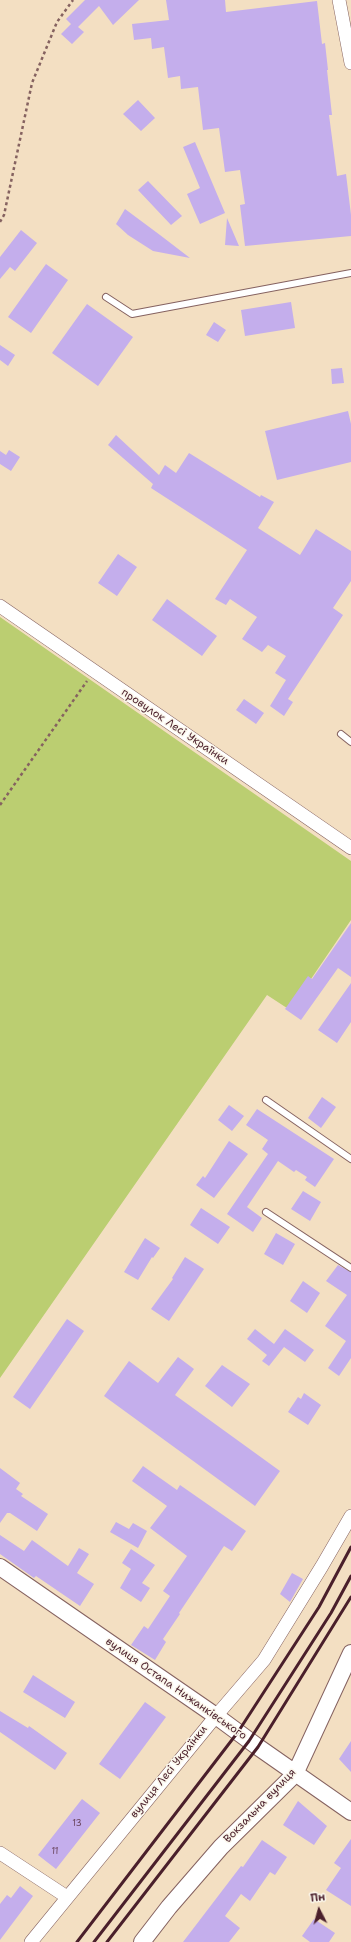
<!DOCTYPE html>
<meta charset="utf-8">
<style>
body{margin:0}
#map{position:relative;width:351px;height:1942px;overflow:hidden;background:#f3dfc2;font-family:"Shantell Sans",sans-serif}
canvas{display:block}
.north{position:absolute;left:299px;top:1890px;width:40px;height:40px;-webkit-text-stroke:3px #fbf7ec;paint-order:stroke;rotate:354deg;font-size:11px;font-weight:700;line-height:16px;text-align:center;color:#4a1f2b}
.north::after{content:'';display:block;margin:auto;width:14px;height:18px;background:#4a1f2b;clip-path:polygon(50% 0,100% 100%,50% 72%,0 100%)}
</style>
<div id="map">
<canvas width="351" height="1942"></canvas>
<div class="north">Пн</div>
</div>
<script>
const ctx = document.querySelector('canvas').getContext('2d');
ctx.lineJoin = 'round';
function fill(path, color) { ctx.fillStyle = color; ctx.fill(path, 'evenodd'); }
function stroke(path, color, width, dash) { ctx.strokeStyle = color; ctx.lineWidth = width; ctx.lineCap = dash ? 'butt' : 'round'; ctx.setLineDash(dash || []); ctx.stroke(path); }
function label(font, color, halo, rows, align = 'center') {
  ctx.font = font + ' "Shantell Sans",sans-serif'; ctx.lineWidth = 3; ctx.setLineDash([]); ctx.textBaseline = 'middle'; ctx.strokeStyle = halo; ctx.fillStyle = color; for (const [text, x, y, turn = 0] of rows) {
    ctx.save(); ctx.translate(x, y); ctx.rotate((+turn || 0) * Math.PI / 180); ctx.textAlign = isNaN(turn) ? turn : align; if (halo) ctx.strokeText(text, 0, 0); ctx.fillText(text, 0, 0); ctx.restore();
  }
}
fill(new Path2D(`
 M0,617L351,861V920L290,1010L267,995L0,1378Z`), '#bbce71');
fill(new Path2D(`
 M85,0H139L113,25L99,6L78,27L84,32L72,44L61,34L71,24L66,19Z
 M166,0H225L226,12L317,1L322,44L325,43L328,70H327L332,115H329L337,176L346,174L351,215V236L245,246L240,205L245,204L240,170L225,172L219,128L203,130L198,87L181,89L180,76L168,78L164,47L152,49L151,38L134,40L132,24L169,20Z
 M138,100L155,118L141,131L123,114Z
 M195,142L225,213L200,224L187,194L200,188L183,147Z
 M148,181L182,216L171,225L138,190Z
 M125,209L160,235L190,258L153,251L128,235L116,224Z
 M227,218L239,246L225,245Z
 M21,230L37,243L15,271L10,267L0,279V257Z
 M46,264L68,280L31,333L8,317Z
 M291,302L295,328L245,336L241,310Z
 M87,304L133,337L98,386L52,353Z
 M214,322L226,330L218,342L206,335Z
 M0,345L15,355L8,366L0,360Z
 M342,368L344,383L332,384L331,369Z
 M348,411L351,424V462L277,480L265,431Z
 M116,435L159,475L165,465L176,473L189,453L260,497L261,495L274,502L258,528L300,555L316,529L351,551V581L333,608L343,615L288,699L293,702L284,716L270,706L286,680L275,673L286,656L268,645L262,652L242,639L257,617L230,599L226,605L215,599L247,550L151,488L153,484L108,445Z
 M9,450L20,457L11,471L0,464V451L6,455Z
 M118,554L137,567L117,596L98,583Z
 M167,599L217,636L202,656L152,620Z
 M244,699L264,713L256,724L236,710Z
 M351,923V977L338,968L301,1020L285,1009L308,976L312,979Z
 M351,983V1022L337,1043L318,1030Z
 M322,1097L336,1107L321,1128L308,1118Z
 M229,1105L244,1116L232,1131L218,1120Z
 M257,1109L334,1159L315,1187L305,1180L307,1177L296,1170L294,1172L278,1161L247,1207L262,1218L253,1232L227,1214L268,1154L262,1149L268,1140L246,1125Z
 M229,1141L248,1154L214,1198L196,1185L203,1176L205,1178Z
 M303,1191L321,1202L310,1221L291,1209Z
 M201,1208L230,1227L218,1244L190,1225Z
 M276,1233L295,1244L283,1265L264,1254Z
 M145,1238L160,1248L153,1258L152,1257L138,1280L124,1272Z
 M185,1257L204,1269L169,1321L151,1309L173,1279L172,1278Z
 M338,1265L351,1272V1358L339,1376L328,1368L346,1341L325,1326L347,1295L326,1281Z
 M303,1281L320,1293L307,1313L290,1301Z
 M67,1319L84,1331L30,1409L13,1397Z
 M255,1329L274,1344L285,1329L314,1350L305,1362L284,1347L269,1366L262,1361L267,1355L247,1339Z
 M178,1357L194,1369L175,1395L280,1471L255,1506L104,1396L129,1361L158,1383Z
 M222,1365L250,1384L232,1407L205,1386Z
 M304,1393L321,1405L308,1425L288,1412L298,1397L301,1399Z
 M143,1466L177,1490L180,1485L246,1531L232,1551L224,1546L179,1613L180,1614L163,1639L166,1642L155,1660L131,1645L144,1626L148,1629L170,1596L163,1591L187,1556L150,1528L167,1506L132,1481Z
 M0,1468L20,1483L16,1489L23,1494L21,1496L48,1514L37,1531L10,1513H7L0,1523Z
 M116,1522L129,1529L133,1523L147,1531L138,1548L110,1532Z
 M0,1535L24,1551L32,1540L68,1566L79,1548L89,1554L77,1573L94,1584L80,1606L36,1576L34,1578L0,1554Z
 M131,1549L155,1565L142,1583L150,1588L141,1602L120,1588L131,1569L122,1563Z
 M292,1573L303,1579L290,1602L280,1594Z
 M33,1675L75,1702L65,1718L23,1692Z
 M145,1702L166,1717L120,1779L99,1764Z
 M0,1711L28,1728L29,1726L67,1753L55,1770L0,1732Z
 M351,1741V1772L339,1759Z
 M82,1799L100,1813L56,1869L38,1855Z
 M298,1801L327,1826L314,1845L283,1825Z
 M351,1839V1906L326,1890L341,1868L334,1863Z
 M262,1840L287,1857L275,1875L270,1872L250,1901L241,1894L225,1916L240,1928L229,1942H183L241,1866L243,1867Z
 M20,1886L33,1896L0,1940V1904L7,1895L11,1898Z
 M314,1919L335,1933L329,1942H310L302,1936Z`), '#c4aeec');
const service = new Path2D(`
 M106,297L132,314L351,273
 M341,734L351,742
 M266,1100L351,1159
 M266,1212L351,1268`);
const minor = new Path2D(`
 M339,0L351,63
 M0,606L351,848
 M0,1853L67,1897
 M31,1942L216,1716L264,1660L322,1566L351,1516`);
const tertiary = new Path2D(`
 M0,1567L216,1716L258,1747L351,1812
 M142,1942L169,1907L221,1847L295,1774L351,1653`);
stroke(service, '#856260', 8);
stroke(minor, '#856260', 14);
stroke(tertiary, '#856260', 18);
stroke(new Path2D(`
 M0,222L4,215L32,83L57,22L73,0
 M0,805L87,681`), '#856260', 2.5, [3, 3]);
stroke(service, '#fff', 6);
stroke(minor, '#fff', 13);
stroke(tertiary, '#fff', 16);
stroke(new Path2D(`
 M77,1942L238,1732L319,1607L351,1547
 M94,1942L249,1741L331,1613L351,1576
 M107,1942L258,1747L351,1597`), '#4a1f2b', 3);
label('9px', '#68435b', null, [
 ["13",77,1824],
 ["11",55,1852]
]);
label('11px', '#4a1f2b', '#fbf7ec', [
 ["провулок Лесі Українки",175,727,34],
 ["вулиця Остапа Нижанківського",176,1689,35],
 ["вулиця Лесі Українки",169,1772,-51],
 ["Вокзальна вулиця",260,1806,-46]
]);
</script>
